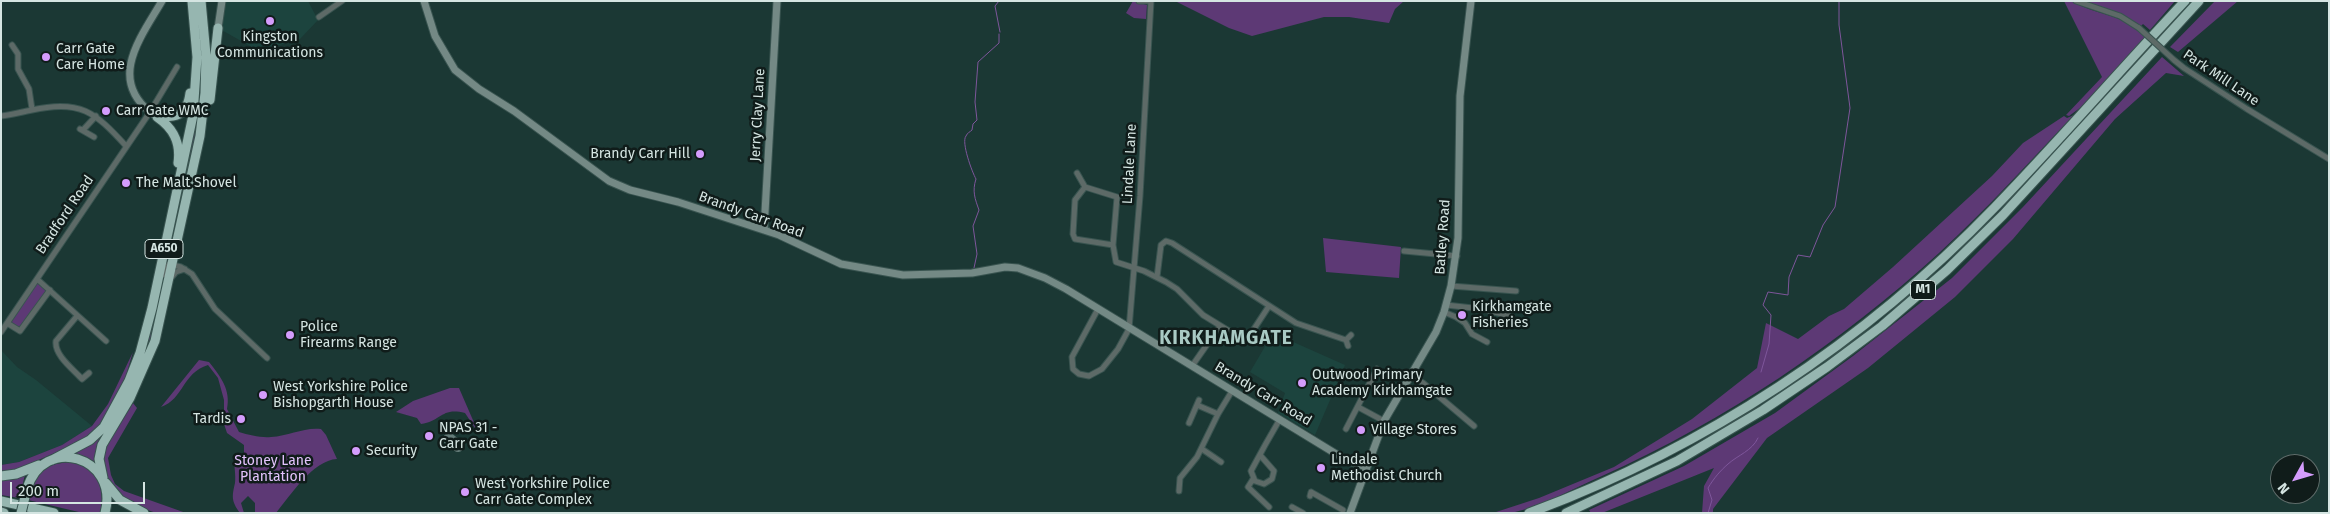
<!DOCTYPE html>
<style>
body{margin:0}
#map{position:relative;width:2330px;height:514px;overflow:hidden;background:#1b3834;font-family:"Fira Sans",sans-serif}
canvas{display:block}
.frame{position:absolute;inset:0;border:2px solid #d5e5e2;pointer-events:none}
.north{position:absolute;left:2270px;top:454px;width:50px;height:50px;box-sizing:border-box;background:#101c1a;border:1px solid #5f6c6a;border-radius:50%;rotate:231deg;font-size:14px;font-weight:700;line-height:20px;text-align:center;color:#d5e5e2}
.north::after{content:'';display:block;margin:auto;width:18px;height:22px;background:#d49cfc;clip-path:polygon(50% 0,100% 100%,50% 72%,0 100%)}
.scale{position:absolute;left:10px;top:482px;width:135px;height:22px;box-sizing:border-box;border:2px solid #d5e5e2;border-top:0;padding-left:6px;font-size:15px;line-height:18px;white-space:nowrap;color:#d5e5e2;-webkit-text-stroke:4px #101c1a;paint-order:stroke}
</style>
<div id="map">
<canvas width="2330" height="514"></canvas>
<div class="frame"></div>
<div class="north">N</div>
<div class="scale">200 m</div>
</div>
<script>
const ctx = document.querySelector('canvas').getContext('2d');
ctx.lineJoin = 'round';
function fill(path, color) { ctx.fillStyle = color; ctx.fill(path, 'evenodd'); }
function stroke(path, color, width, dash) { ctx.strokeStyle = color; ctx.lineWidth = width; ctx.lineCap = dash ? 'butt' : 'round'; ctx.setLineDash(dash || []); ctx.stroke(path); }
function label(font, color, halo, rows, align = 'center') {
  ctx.font = font + ' "Fira Sans",sans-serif'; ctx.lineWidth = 5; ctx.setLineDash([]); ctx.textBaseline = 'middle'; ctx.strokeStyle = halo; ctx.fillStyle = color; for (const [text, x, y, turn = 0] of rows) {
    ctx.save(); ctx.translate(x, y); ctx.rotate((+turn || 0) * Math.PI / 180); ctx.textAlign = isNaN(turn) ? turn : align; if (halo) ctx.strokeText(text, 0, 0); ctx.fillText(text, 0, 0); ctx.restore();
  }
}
fill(new Path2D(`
 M222,1H308L318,20L300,39L259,51L218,28Z
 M1273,333L1345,365L1315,435L1278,413L1285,393L1250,372Z
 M1,350L17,367L36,380L92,426L62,445L19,462L1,465Z`), '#1c443e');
fill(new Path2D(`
 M195,1H198C211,91 189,175 170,262L164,265L192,134Z
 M1133,1L1147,5L1146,19L1134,18L1126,13Z
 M1175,1H1404L1395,9L1389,23L1349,17H1324L1252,36L1229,28Z
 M2064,1H2071C2098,16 2119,12 2146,37L2084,105L2069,116L2066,115L2102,77Z
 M2076,1H2175L2150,30L2143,24L2139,28L2130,21Z
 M2215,1H2238L2178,52L2170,47Z
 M2162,57L2184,76L2166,73L2115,119L2013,239L1955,297L1868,368L1767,438L1713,509V513H1702L1704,486L1714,468L1602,513H1591L1589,510L1684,466L1775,413L1853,356L1952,278L2023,207Z
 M2074,115C2030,161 1987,209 1939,253C1840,343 1725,421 1602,476C1574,488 1545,505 1515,512C1508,514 1500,513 1493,513L1539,498L1614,467L1692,419L1757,368L1766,323L1798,339L1829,316L1844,309L1893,267L1992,176L2023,143L2064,116L2067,118Z
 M1323,238L1401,247L1399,278L1326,272Z
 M165,271L168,273L153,340L123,403L98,444L95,462L86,457L72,453L101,434L153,321Z
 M37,279L50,290L20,331L7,323Z
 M133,352L124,382L103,424L81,442L17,469L1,473V465L19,462L62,445L92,426L108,404Z
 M199,360L209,362C221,377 231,390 227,409L239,432C249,435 261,438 271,437C289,436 304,427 321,429L326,435L337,459C313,460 290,496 276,513H255V503L248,496L241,503L244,513H240C231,501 232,496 235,483C236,475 234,466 234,458H244V445L227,433L224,424V400L218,378L208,365C182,373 184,399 161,407Z
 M450,388H459L479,434L465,413C441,407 442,421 421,424L417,418L396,412L413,401Z
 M133,403L137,408L108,458L111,475L115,484L124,491L186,513H156L126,502L107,478L103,460L104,450Z
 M69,462C97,464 105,488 101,513H83L28,500C33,473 41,465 69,462Z
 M25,475L19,498L1,495V480Z`), '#5d3975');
stroke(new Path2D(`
 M999,1L995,6L1000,32
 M974,268L977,254L973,226L979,210C975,199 972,191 976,179C972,172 961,142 966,136C967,133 970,132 972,130L973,124L977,120L975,102L978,62L999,43V34
 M1761,372L1769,344L1771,315L1763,305L1768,292L1788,295L1789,277L1798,255L1810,257L1823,225L1835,207L1850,108L1839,25V1
 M1708,513L1712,500L1708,488C1714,478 1720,471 1728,464C1738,455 1752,451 1758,438`), '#7e569b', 1);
stroke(new Path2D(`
 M449,439L458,446`), '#647c79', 12);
const street = new Path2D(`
 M1139,1H1149
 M2076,1L2120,16L2139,28
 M319,17L342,1
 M12,45L18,54V69L29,89L32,109
 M2174,60L2184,68L2247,109L2329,159
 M1,116C12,115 21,112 32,110C80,99 95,112 126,146
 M80,129L94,137
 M83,130L96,116
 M1077,173L1085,187
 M1113,245L1075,239L1073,234L1075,200L1085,187L1117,197L1113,245L1116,262L1144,271L1166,282L1177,289L1203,315L1242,339L1247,338L1250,335L1269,306
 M1404,251L1457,256
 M163,275L169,264L181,267L192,274L215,309L267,358
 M1157,277L1161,245L1166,241L1172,243L1296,323L1346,340
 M171,278L176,272L185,269
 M37,279L106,341
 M1451,286L1516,291
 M1446,305L1482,309L1510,316
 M1098,309L1072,357L1073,369L1079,374L1089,376L1102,369L1118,349L1129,329L1140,196L1151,1
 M1444,312L1456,317L1465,323L1472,334L1487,342
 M77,316L56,341C54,355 73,369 82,379L89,373
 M7,323L20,331L50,290
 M1,332L150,112L177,67
 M1348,346L1346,340L1351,335
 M1192,366L1220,326
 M1411,376L1423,383L1474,426
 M1197,405L1218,414
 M1358,407L1384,421
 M1189,423L1199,400
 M1346,429L1377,369
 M1202,449L1221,462
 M1260,455L1274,471L1272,479L1264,484L1255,481L1251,471C1260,454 1270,436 1280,419
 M1253,479L1248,487L1269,507
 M1179,491L1180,478L1197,457L1218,414L1232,391
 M1310,496L1311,492L1343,510
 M1292,507L1303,513`);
const secondary = new Path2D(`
 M424,1L435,36L455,70L479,89L514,111L609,181L630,190L678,202L779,235L841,264L903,275L972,273L1005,267L1018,268L1045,278L1066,289L1346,460L1366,467
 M218,28L222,1
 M150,112C108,78 141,37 162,1
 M764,230L777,1
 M1350,513L1384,421L1436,332L1444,312L1451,286L1458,238L1460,96L1471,1`);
const highway = new Path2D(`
 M210,100L218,28
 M150,112C170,120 187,119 190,93
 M157,117C173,128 181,142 178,163
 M52,460L90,440L104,427L129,381L140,353L152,308L193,115L197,57L192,1
 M1,476L16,474L39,465
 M103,478L99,459L102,445L130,398L155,341L200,136L205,93L206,55L201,1
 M106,483L120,500L144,513
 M27,489C43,434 120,456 105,513
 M1,501L54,513
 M1,512L4,513
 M1529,513C1705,448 1865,342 1995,207C2060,140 2121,69 2185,1
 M1566,513L1677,461L1763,410L1827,367L1882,326L1947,270L2003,215L2199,1`);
stroke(street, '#395450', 7);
stroke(secondary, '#395450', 9);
stroke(highway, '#395450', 11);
stroke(street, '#5d6a67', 5);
stroke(secondary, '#748985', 7);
stroke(highway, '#96b6b0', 9);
const streetBridge = new Path2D(`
 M2139,28L2174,60`);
const highwayBridge = new Path2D(`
 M21,513L27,489`);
stroke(streetBridge, '#395450', 7, []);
stroke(highwayBridge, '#395450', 11, []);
stroke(streetBridge, '#5d6a67', 5);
stroke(highwayBridge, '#96b6b0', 9);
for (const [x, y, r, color] of [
 [270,21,5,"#d49cfc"],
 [46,57,5,"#d49cfc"],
 [106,111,5,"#d49cfc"],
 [700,154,5,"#d49cfc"],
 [126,183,5,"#d49cfc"],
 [1462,315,5,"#d49cfc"],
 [290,335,5,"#d49cfc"],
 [1302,383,5,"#d49cfc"],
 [263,395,5,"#d49cfc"],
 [241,419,5,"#d49cfc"],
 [1361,430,5,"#d49cfc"],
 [429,436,5,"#d49cfc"],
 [356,451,5,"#d49cfc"],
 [1321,468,5,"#d49cfc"],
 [465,492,5,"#d49cfc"]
]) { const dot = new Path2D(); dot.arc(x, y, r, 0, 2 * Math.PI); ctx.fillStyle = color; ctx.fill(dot); stroke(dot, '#101c1a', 2); }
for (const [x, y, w] of [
 [164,249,38],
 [1923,290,25]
]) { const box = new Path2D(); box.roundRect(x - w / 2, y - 9.5, w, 19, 4); ctx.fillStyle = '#101c1a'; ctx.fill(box); stroke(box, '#d5e5e2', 1); }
label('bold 12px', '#d5e5e2', null, [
 ["A650",164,249],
 ["M1",1923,290]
]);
label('14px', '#d5e5e2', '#101c1a', [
 ["Kingston",270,37,"center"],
 ["Communications",270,53,"center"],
 ["Carr Gate",56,49],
 ["Care Home",56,65],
 ["Carr Gate WMC",116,111],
 ["Brandy Carr Hill",690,154,"right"],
 ["The Malt Shovel",136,183],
 ["Kirkhamgate",1472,307],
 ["Fisheries",1472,323],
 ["Police",300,327],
 ["Firearms Range",300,343],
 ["Outwood Primary",1312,375],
 ["Academy Kirkhamgate",1312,391],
 ["West Yorkshire Police",273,387],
 ["Bishopgarth House",273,403],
 ["Tardis",231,419,"right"],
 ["NPAS 31 -",439,428],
 ["Carr Gate",439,444],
 ["Village Stores",1371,430],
 ["Security",366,451],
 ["Lindale",1331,460],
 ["Methodist Church",1331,476],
 ["West Yorkshire Police",475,484],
 ["Carr Gate Complex",475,500]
], 'left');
label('14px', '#d5e5e2', '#101c1a', [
 ["Park Mill Lane",2221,78,34],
 ["Jerry Clay Lane",758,115,-87],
 ["Lindale Lane",1130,164,-87],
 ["Bradford Road",65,215,-56],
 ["Brandy Carr Road",751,215,20],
 ["Batley Road",1443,237,-86],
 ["Brandy Carr Road",1263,394,31]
]);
label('14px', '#e3c3fd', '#101c1a', [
 ["Stoney Lane",273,461],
 ["Plantation",273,477]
]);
ctx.letterSpacing = '1px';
label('bold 19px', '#a9cac4', '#101c1a', [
 ["KIRKHAMGATE",1226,339]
]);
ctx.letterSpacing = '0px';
</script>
